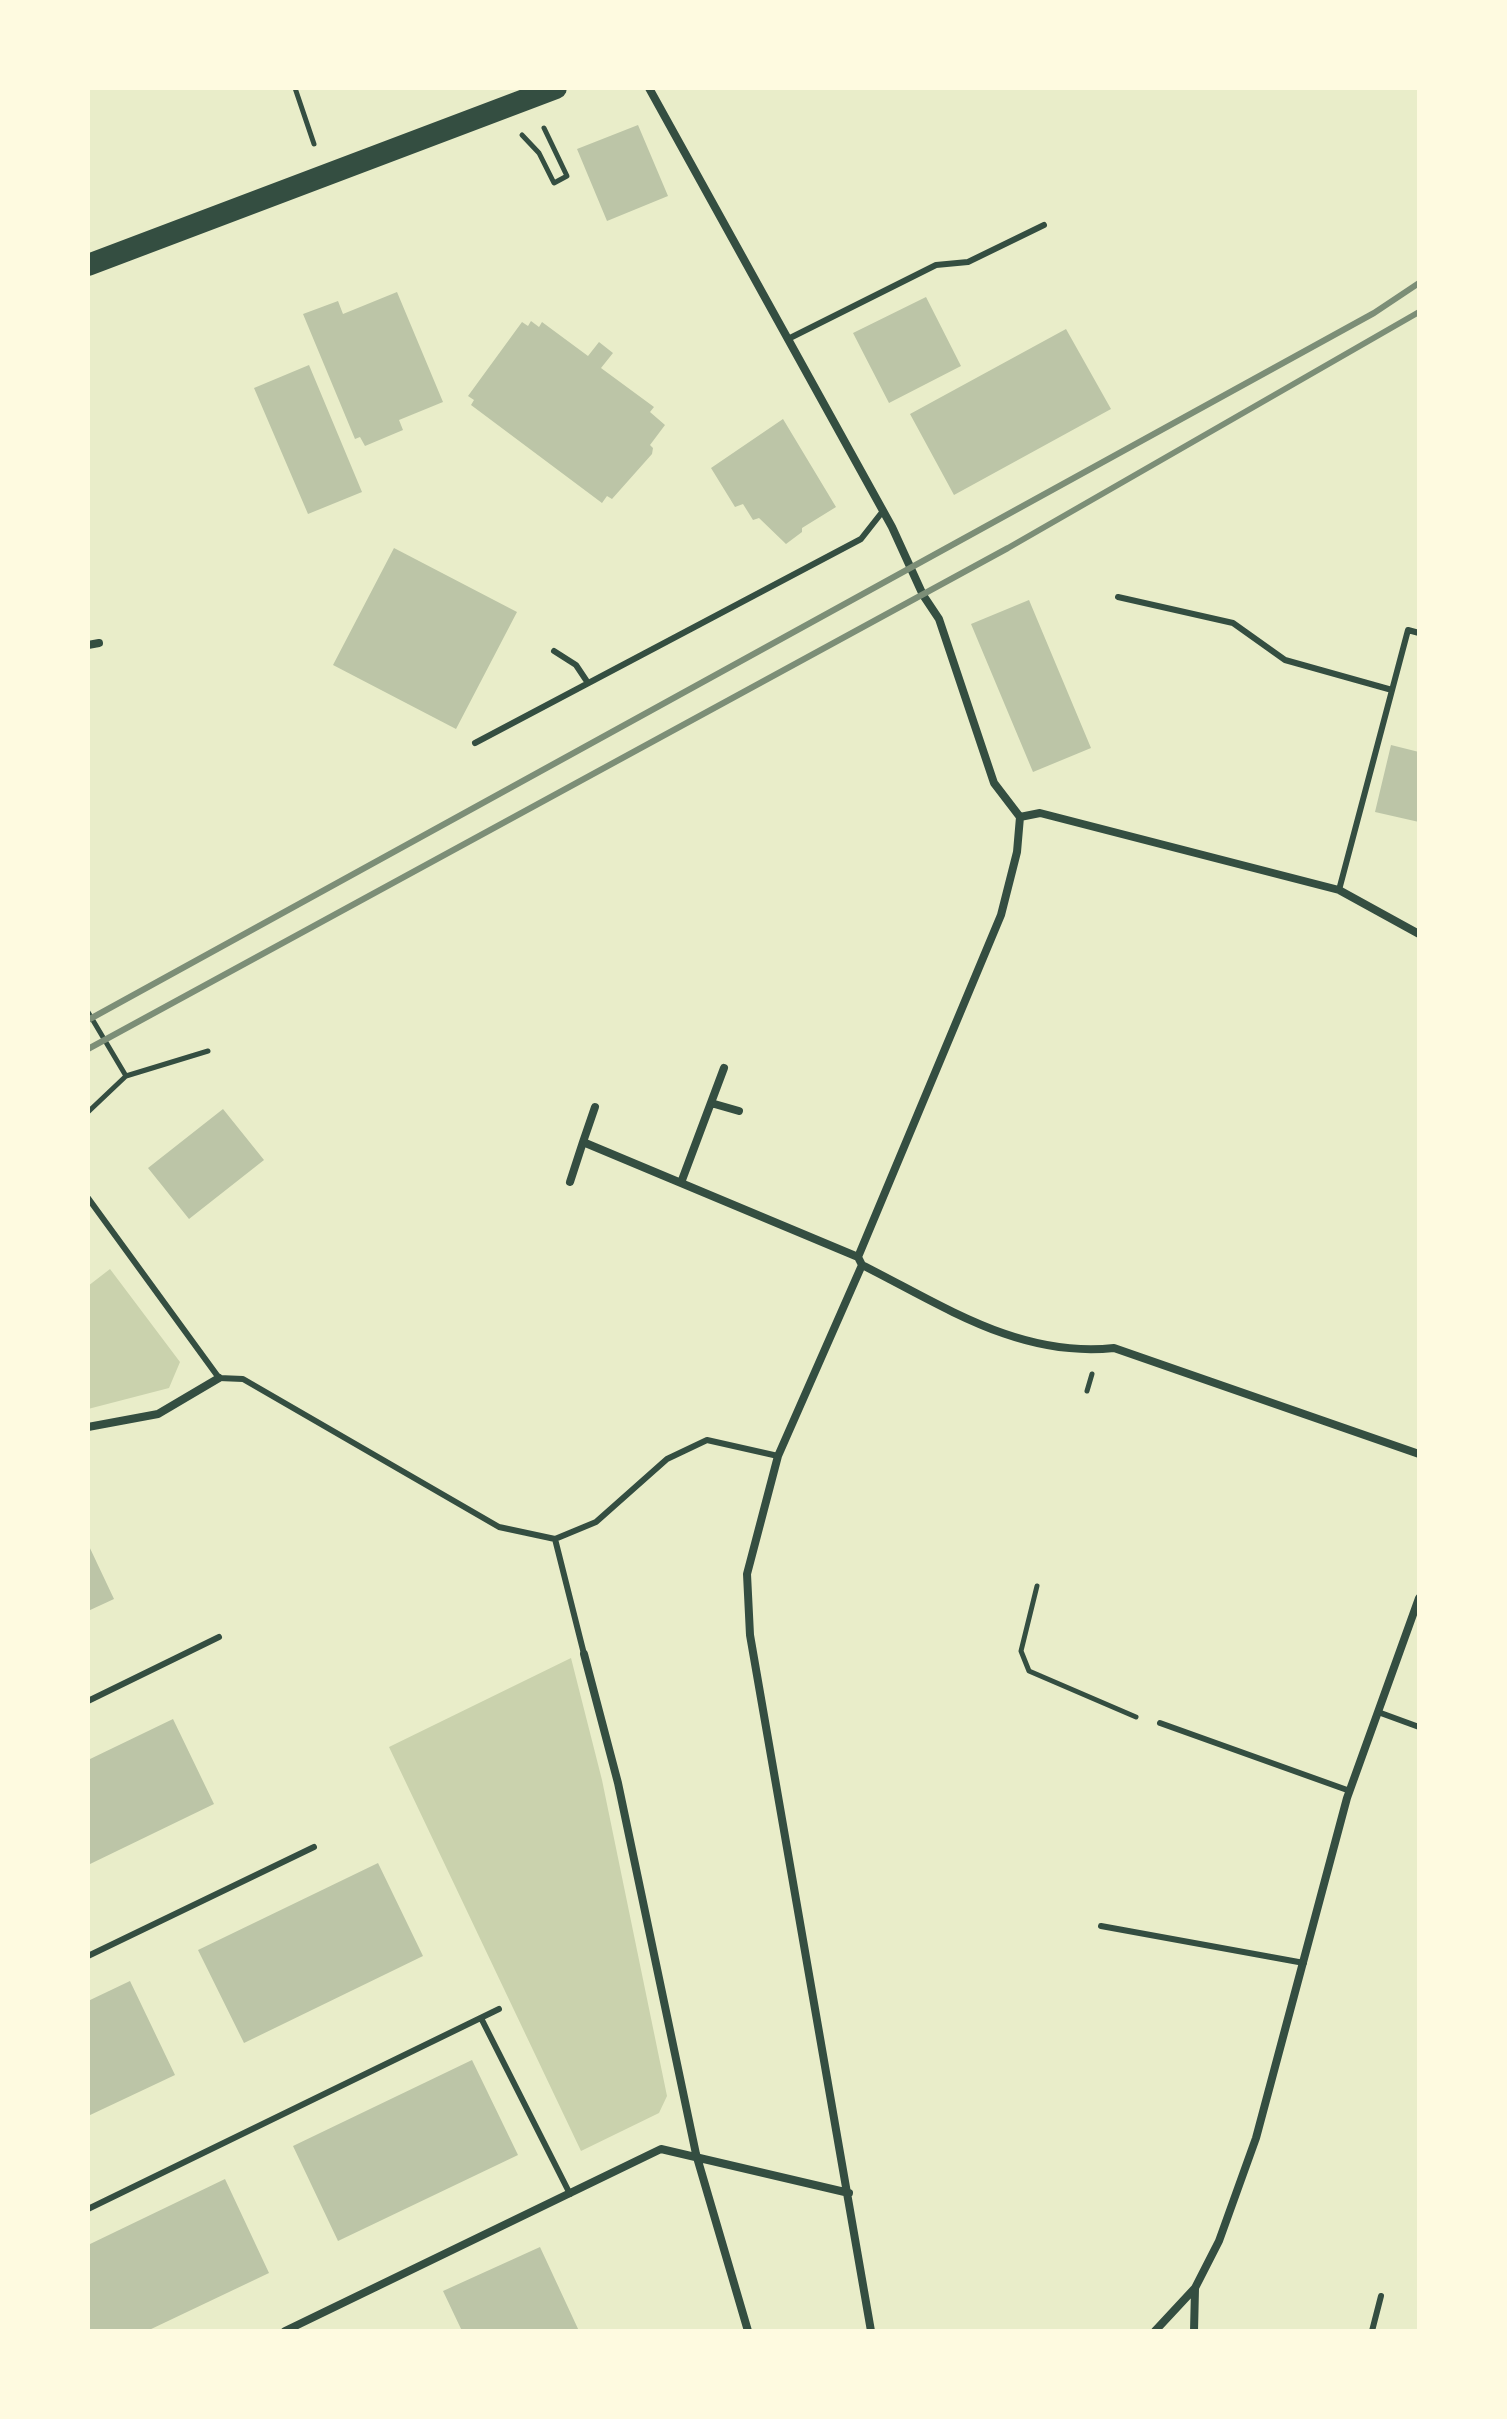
<!DOCTYPE html>
<style>
body{margin:0}
#map{position:relative;width:1507px;height:2419px;overflow:hidden;background:#e9edc9;font-family:Overpass,sans-serif}
canvas{display:block}
.frame{position:absolute;inset:0;border:90px solid #fefae0;pointer-events:none}
</style>
<div id="map">
<canvas width="1507" height="2419"></canvas>
<div class="frame"></div>
</div>
<script>
const ctx = document.querySelector('canvas').getContext('2d');
ctx.lineJoin = 'round';
function fill(path, color) { ctx.fillStyle = color; ctx.fill(path, 'evenodd'); }
function stroke(path, color, width, dash) { ctx.strokeStyle = color; ctx.lineWidth = width; ctx.lineCap = dash ? 'butt' : 'round'; ctx.setLineDash(dash || []); ctx.stroke(path); }
fill(new Path2D(`
 M110,1269L180,1362L169,1388L88,1409V1286Z
 M571,1658L602,1780L667,2096L659,2113L581,2151L389,1747Z`), '#cad2ad');
fill(new Path2D(`
 M638,125L668,196L607,221L577,149Z
 M397,292L443,402L399,420L403,430L365,446L360,437L355,439L303,314L338,301L343,314Z
 M926,297L961,366L889,403L853,333Z
 M531,321L539,327L542,322L588,356L599,342L613,353L601,368L654,407L650,412L665,425L650,445L653,448L652,454L612,499L607,496L602,503L471,405L474,400L468,396L522,322L528,326Z
 M1066,329L1111,409L954,495L910,414Z
 M309,365L362,492L308,514L254,388Z
 M783,419L836,507L802,528V532L786,544L759,518L753,520L743,504L735,507L711,468Z
 M394,548L517,612L456,729L333,665Z
 M1029,600L1091,748L1033,772L971,624Z
 M1391,745L1419,752V822L1375,812Z
 M223,1109L264,1160L189,1219L148,1168Z
 M88,1544L114,1599L88,1611Z
 M173,1719L214,1804L88,1865V1760Z
 M378,1863L423,1956L244,2043L198,1950Z
 M130,1981L175,2075L88,2116V2001Z
 M472,2060L518,2155L338,2241L293,2146Z
 M225,2179L269,2273L147,2331H88V2245Z
 M540,2247L579,2331H462L443,2291Z`), '#bcc5a7');
stroke(new Path2D(`
 M295,88L314,144
 M522,135L539,153L554,183L567,176L544,128
 M88,1012L126,1076L208,1051
 M88,1112L126,1076
 M1087,1391L1092,1374
 M1037,1586L1021,1651L1029,1671L1136,1717`), '#344e41', 5);
stroke(new Path2D(`
 M788,339L936,265L968,262L1044,225
 M1118,597L1233,623L1285,660L1392,690
 M554,651L576,665L588,683
 M475,743L861,539L883,511
 M1339,890L1408,630L1419,633
 M88,1198L219,1378L243,1379L499,1527L555,1539L596,1522L667,1459L707,1440L778,1456
 M555,1539L584,1654
 M88,1701L219,1637
 M1378,1712L1419,1727
 M1160,1723L1350,1791
 M1101,1926L1304,1963
 M88,1956L314,1847
 M481,2018L570,2194
 M88,2209L499,2009
 M1372,2331L1381,2296`), '#344e41', 6);
stroke(new Path2D(`
 M649,88L892,527L923,595L939,619L994,783L1020,817L1017,852L1001,915L858,1257L862,1265L778,1456L747,1574L750,1635L871,2331
 M88,645L99,643
 M1020,817L1040,813L1339,890L1419,934
 M711,1103L739,1111
 M583,1142L595,1107
 M682,1180L724,1068
 M570,1182L583,1142L858,1257
 M862,1265C944,1306 1019,1358 1114,1348L1419,1454
 M88,1427L158,1414L219,1378
 M584,1654L618,1783L696,2154L748,2331
 M285,2331L661,2149L849,2193
 M1155,2331L1195,2288L1219,2241L1256,2138L1347,1798L1419,1598
 M1194,2331L1195,2289`), '#344e41', 8);
stroke(new Path2D(`
 M88,265L556,88`), '#344e41', 22);
stroke(new Path2D(`
 M88,1020L1374,313L1419,283
 M88,1049L1008,548L1419,312`), '#7c8e77', 6);
</script>
